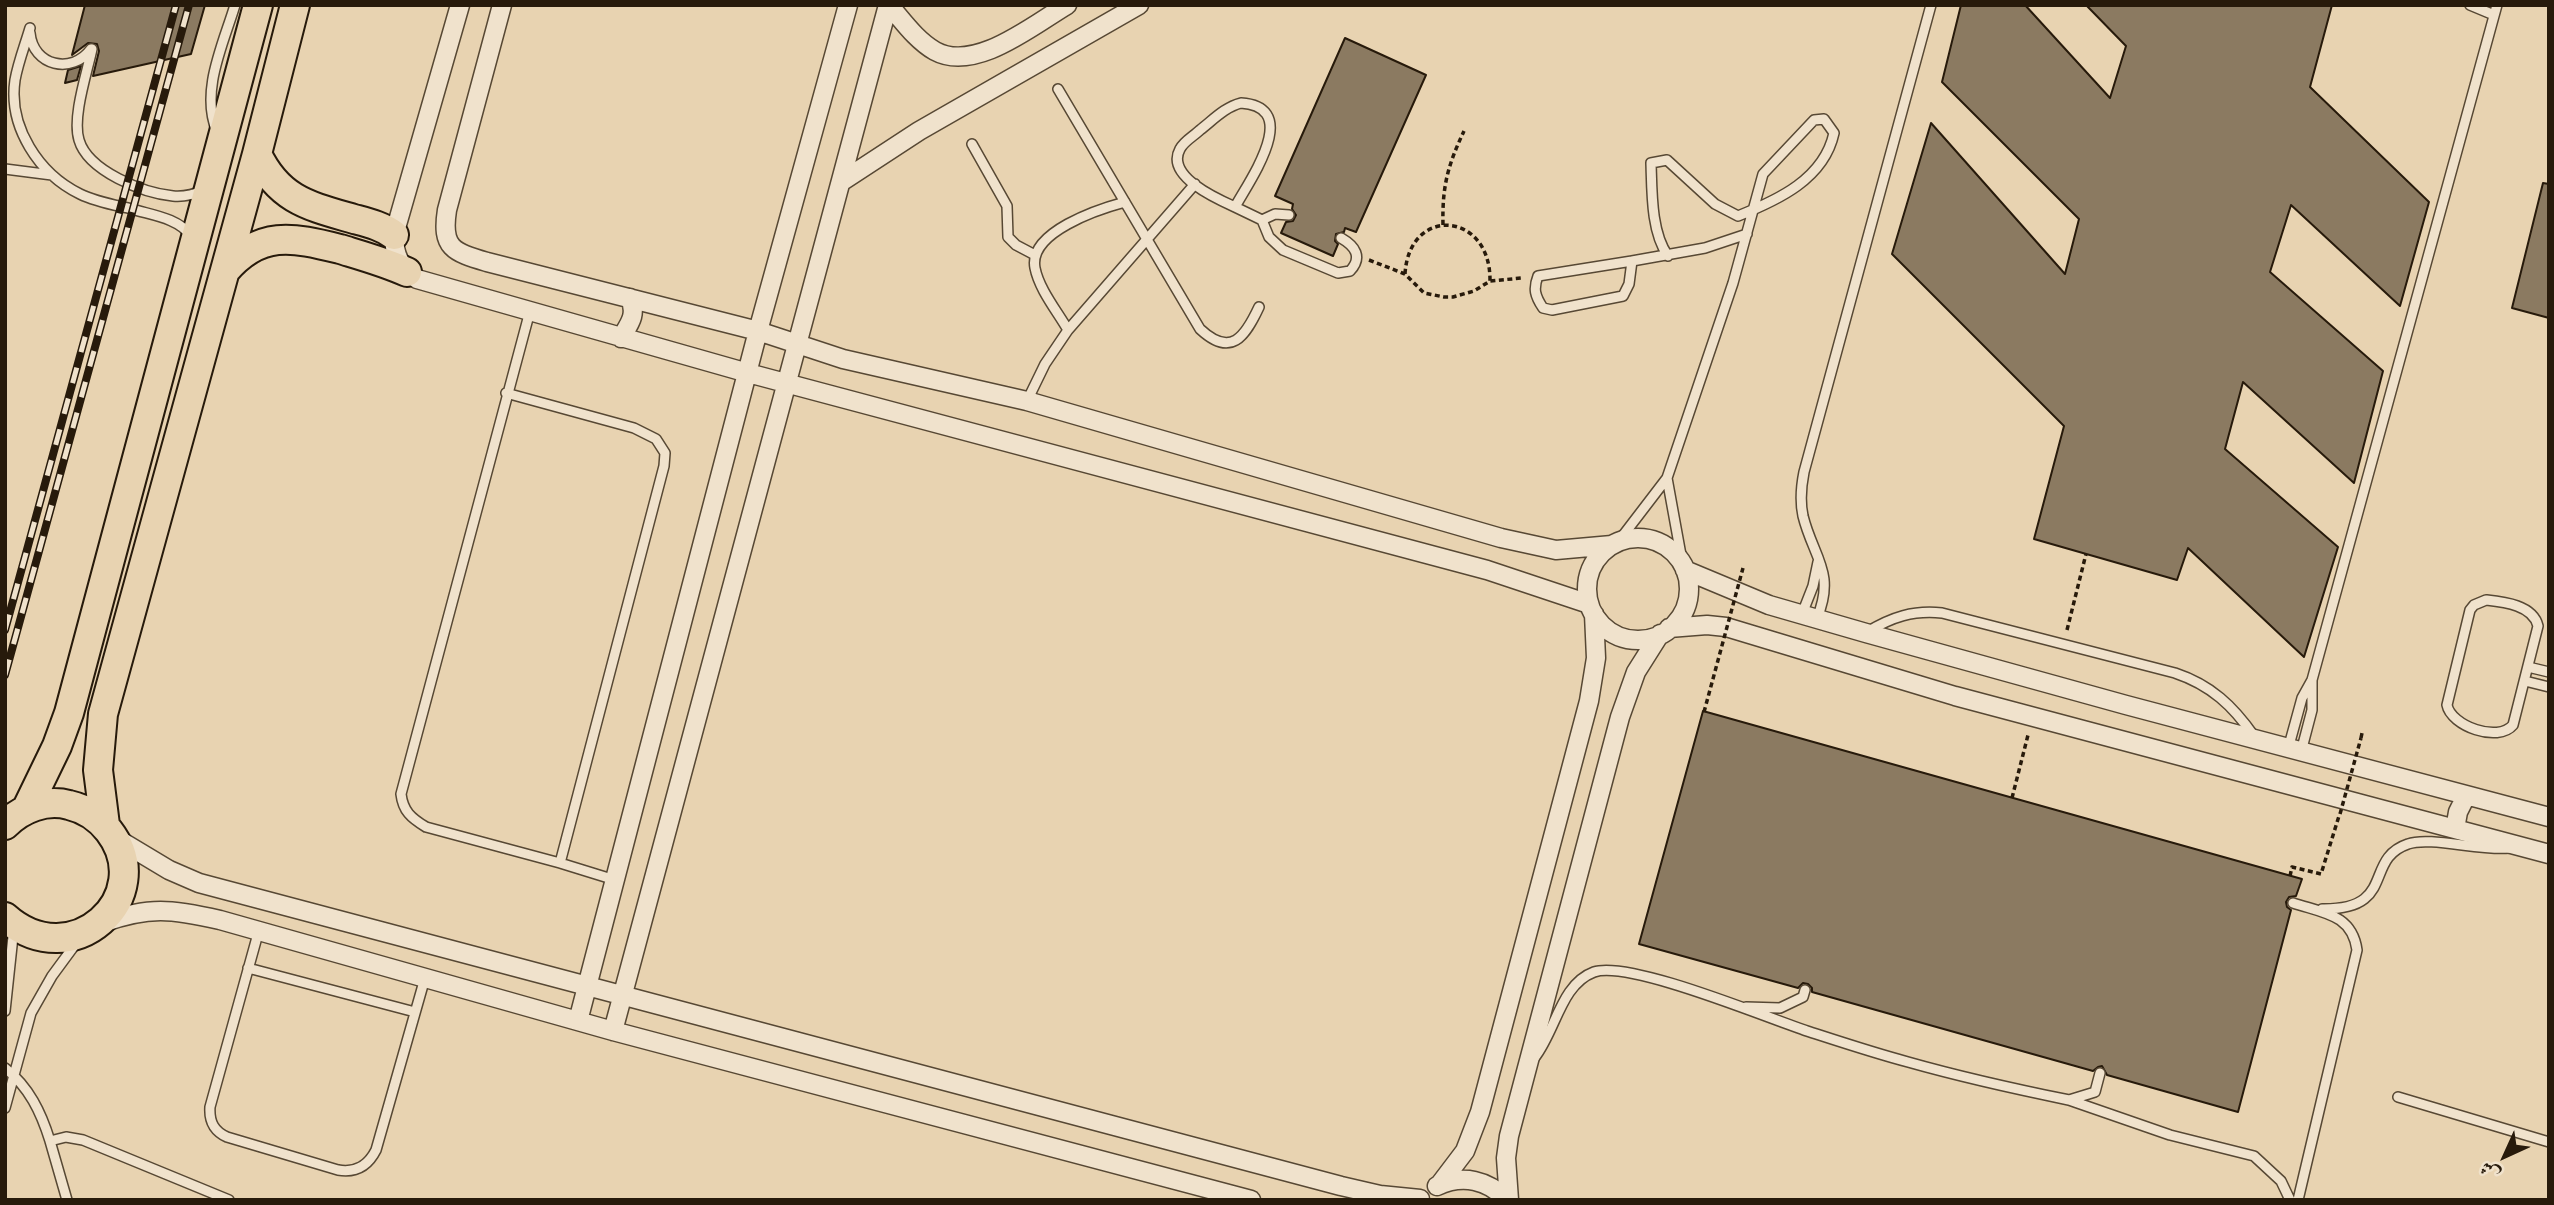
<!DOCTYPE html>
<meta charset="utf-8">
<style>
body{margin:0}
#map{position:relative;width:2554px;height:1205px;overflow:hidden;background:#e8d3b1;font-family:Alegreya,Amiri,serif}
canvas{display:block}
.frame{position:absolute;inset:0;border:7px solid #271a0b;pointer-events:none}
.north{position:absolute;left:2470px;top:1121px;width:70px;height:70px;-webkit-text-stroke:5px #f0e2cc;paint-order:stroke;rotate:225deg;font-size:19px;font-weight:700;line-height:28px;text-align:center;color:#271a0b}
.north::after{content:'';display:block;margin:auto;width:24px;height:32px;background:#271a0b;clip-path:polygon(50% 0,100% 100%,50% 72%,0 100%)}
</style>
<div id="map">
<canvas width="2554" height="1205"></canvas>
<div class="frame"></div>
<div class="north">ش</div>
</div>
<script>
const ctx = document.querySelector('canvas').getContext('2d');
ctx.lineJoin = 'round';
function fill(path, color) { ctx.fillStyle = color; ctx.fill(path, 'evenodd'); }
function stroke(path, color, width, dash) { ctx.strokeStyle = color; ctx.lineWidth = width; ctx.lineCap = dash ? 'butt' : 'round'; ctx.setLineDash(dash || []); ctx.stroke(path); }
const building = new Path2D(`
 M85,5H205L191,54L93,76L99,51L97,44L88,43L72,55Z
 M1961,5H2025L2110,98L2126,46L2086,5H2332L2310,87L2429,202L2400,306L2291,205L2270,272L2383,371L2354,483L2243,382L2225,449L2338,547L2304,657L2188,548L2177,580L2034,539L2064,426L1892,254L1931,123L2065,274L2079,219L1942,82Z
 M1345,38L1426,75L1356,232L1345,228L1344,232L1336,234L1335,241L1338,244L1333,256L1281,233L1286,222L1293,221L1296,215L1292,209L1293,204L1275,196Z
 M81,66L77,80L65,83L68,70Z
 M2543,183L2549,184V318L2512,308Z
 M1703,711L2302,879L2296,896L2289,897L2286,902L2287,907L2291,910L2238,1112L2107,1075L2102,1066L2098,1067L2093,1071L1812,992V988L1808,984L1803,983L1798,988L1639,944Z`);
fill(building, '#8b7a61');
stroke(building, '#271a0b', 2);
const service = new Path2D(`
 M2470,5L2494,15
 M30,28C25,45 18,63 15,80C8,127 39,174 80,194C96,202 115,205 132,209C151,215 178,218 190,235
 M30,33C33,66 72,75 91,49
 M92,49C87,73 72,117 79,140C88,171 143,193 173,196C183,197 195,194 204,190
 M1058,89L1200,329C1231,358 1245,337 1259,307
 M1241,103C1303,107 1249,181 1235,207C1217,199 1165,176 1180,149C1184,141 1194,136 1200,130C1213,120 1225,107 1241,103Z
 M217,132C200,91 223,45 235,5
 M972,144L1007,206L1008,237L1016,245L1035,255
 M5,169L52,175
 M1235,207L1262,220
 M1289,215L1275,214L1262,220L1269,237L1283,250L1338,273L1350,271C1363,257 1355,246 1341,238
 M1632,261L1538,276C1533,289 1535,296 1543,308L1552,310L1623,296L1629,284L1632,261L1705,248L1747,234
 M530,311L401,794C403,811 411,818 426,827L560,863L615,880
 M1068,330C1057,311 1039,289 1035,268C1028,232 1099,209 1125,202
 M506,393L634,428L656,439L665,453L664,466L560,863
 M1027,401L1045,364L1068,330L1195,184
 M1667,478L1683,566
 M1618,542L1667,478L1733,283L1763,174L1814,120L1824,119L1834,133C1824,179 1778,200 1738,216L1715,204L1667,160L1651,163C1652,192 1651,232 1668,256
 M2486,600C2504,602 2533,605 2538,626L2513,725C2498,743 2451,726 2447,705L2470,610L2474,605Z
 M1802,614L1813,586L1818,562
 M1817,618C1836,572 1813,557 1803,516C1800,502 1801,487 1804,472L1931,5
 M1867,632C1892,617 1913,610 1942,613L2175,673C2211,685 2233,706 2254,736
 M2528,667L2549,672
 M2525,681L2549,687
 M2288,749L2302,698L2312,680L2497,5
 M2301,752L2312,710V680
 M2293,903C2323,913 2352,914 2357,950L2298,1200
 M2322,909C2397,910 2363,859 2408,844C2429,836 2480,851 2509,848
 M259,930L210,1107C209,1122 214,1131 227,1137L338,1170C356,1173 368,1166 376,1150L425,978
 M248,968L415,1012
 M1746,1007L1780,1008L1803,997L1805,990
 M5,1011L14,927
 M1535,1057C1556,1030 1561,984 1594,972C1629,960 1765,1017 1807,1031C1841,1042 1874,1053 1908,1062C1961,1077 2015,1089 2069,1100L2095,1092L2100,1073
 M5,1068C29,1087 41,1112 50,1141
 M2398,1097L2549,1142
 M2069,1100L2170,1135L2254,1156L2281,1181L2290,1200
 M5,1108L31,1013L52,976L77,942
 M67,1200L50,1141L66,1137L83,1140L229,1200`);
const minor = new Path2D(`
 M460,5L394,235C394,255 400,268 417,279L748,373L1487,570L1589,604
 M502,5L447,210C441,248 453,252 487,262L758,331L843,359L1027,401L1501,538L1556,550L1612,545
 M889,5C903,21 916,40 935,51C975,73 1033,25 1067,5
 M841,182L919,131L1139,5
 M621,338C630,323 637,315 630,298
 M1587 589a51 51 0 1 1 102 0a51 51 0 1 1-102 0Z
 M1685,570L1769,605L1866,633L2126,705L2549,817
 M1669,628L1707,625L1726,627L1955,696L2549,854
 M2455,829L2458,812L2466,796
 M114,837L169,870L199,883L1341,1186L1380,1195L1420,1199
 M102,923C149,906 172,909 220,920L613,1031L1251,1200
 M578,1021L758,331L848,5
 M613,1031L888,5
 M1440,1184L1465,1151L1480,1112L1589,701L1596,658L1594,614
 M1437,1186C1463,1174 1488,1180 1507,1200
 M1509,1200L1506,1158L1509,1136L1620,717L1636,672L1660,634`);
const primary = new Path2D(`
 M257,154C279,200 309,206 354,219C369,223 382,226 394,235
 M225,271C260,230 292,237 340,249C363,256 385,262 407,272
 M26,810L57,746L69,713L258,5
 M5,825C22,808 46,799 69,805C86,809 99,818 109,831C159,896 72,977 5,917
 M105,825L98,770L103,714L257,154L295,5`);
stroke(service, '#574834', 12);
stroke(minor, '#574834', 21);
stroke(primary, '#271a0b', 32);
stroke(new Path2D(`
 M1443,225C1442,186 1448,165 1464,131
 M1369,260L1405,274L1424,293L1444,297H1453L1474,291L1490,281L1522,278
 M1405,274C1409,205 1491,211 1490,281
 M2067,630L2086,554
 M2361,738L2362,733
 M2012,798L2028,735
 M2290,876L2292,867L2321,874L2339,816`), '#271a0b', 3.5, [5, 3.5]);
stroke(service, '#f0e2cc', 9);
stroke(minor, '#f0e2cc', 18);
stroke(primary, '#e8d3b1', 28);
const rail = new Path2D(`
 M5,630L176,5
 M5,675L189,5`);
stroke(rail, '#271a0b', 8);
stroke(rail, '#f0e2cc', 5, [16]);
stroke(new Path2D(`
 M1704,712L1743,568
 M2340,814L2361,738`), '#271a0b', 3.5, [5, 3.5]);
</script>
